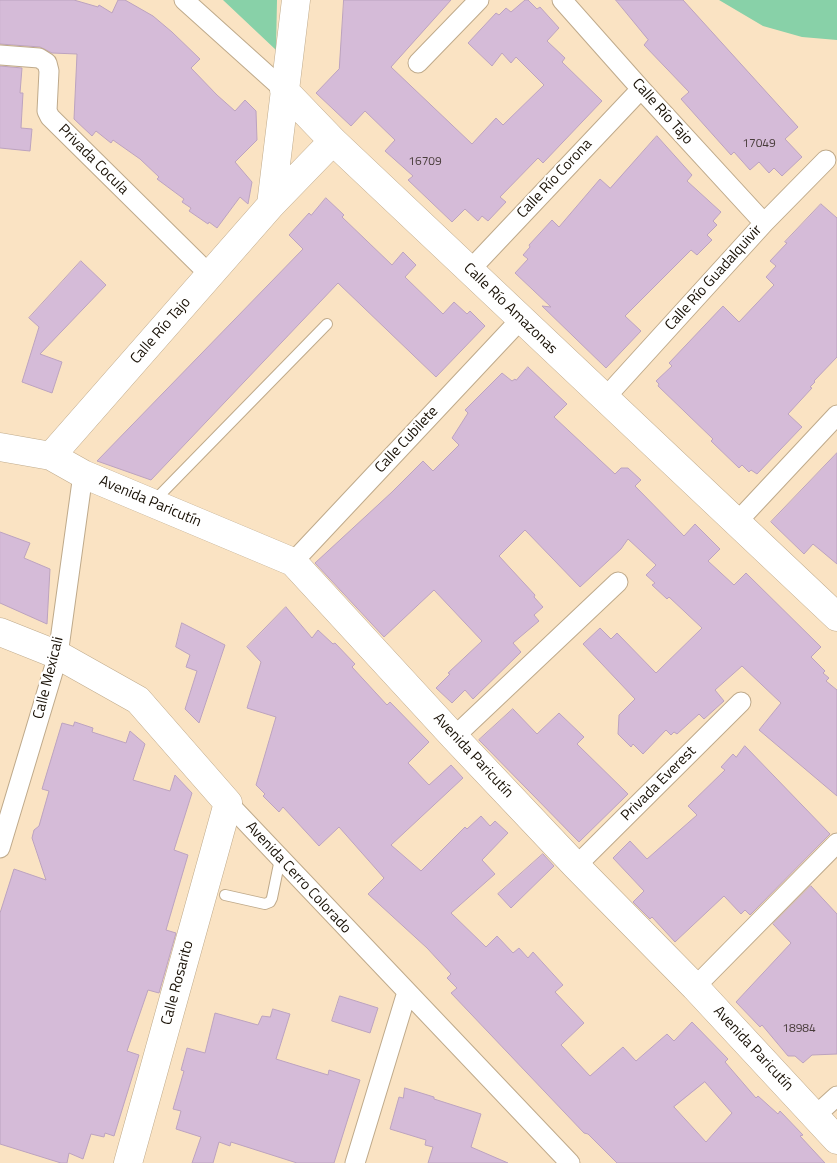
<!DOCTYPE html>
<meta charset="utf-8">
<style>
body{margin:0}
canvas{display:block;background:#fae3c3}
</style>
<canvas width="837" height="1163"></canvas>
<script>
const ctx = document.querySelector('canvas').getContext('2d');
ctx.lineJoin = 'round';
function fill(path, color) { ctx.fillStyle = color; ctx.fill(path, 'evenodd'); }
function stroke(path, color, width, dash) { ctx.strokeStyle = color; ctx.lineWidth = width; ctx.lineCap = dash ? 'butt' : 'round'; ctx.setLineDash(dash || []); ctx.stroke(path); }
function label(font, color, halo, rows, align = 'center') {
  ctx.font = font + ' "Titillium Web",sans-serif'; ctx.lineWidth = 4.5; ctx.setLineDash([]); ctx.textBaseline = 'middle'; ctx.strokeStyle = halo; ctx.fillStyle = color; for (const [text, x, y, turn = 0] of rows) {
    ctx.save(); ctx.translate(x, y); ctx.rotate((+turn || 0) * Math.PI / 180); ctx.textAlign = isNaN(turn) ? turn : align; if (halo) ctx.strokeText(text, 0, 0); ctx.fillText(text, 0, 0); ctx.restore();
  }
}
fill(new Path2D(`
 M223,0H277L276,50Z
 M719,0H837V40L802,37L763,26Z`), '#88d1a8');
const building = new Path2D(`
 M0,0H74L98,7L99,5L112,13L118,0H125L153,16L172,32L200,59L191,68L217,95L235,111L245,100L256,111L257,140L235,162L252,182L248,204L240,197L217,228L209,222L208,224L189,211L191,208L182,202L184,199L157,179L159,177L140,159L113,140L111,143L96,131L92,136L74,119L77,54L52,53L40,47L0,44Z
 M344,0H451L391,67L472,144L496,118L503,125L544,85L516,57L511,63L502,53L492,66L468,43L496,13L499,15L506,8L511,12L525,0H528L537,9L540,7L559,28L547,41L565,58L562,62L602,101L543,163L538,158L500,197L506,202L488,221L482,216L478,221L465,209L452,222L408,180L413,176L385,151L395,140L365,111L351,126L316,93L339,69Z
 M616,0H683L798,127L785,139L802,157L782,176L774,168L769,173L759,162L750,170L734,152L731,155L681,99L689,92L644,45L648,40Z
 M0,66L22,68L20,93H23L21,128L32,129L30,151L0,148Z
 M657,136L692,175L687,181L721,212L713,221L717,225L707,235L712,240L697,255L691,250L625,316L641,331L606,368L542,306L551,307L515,273L528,259L523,255L530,247L529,245L552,220L559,227L600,179L610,188Z
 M326,198L344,215L342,217L392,265L403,252L416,265L405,277L443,314L454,302L467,314L470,311L485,326L436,377L338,283L151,480L97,461L303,249L289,235L309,213L311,215Z
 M821,204L837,218V357L814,381L815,382L810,387L812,388L788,414L802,427L757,474L751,470L749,472L742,465L739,468L711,441L713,439L658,386L659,384L656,381L672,366L669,363L723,306L739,322L774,285L766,277L776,266L770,261L787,243L785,242Z
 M81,261L106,285L40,354L62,362L52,393L22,382L39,327L29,318Z
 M528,367L567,404L554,417L615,474L621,468H628L641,480L635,486L684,536L695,524L720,549L708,561L734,585L746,573L821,647L811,657L825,671L823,673L829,678L826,681L837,690V796L759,730L781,703L742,666L715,690L724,701L704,719L699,714L677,734L674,732L671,735L666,730L643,754L633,744L631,747L618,734L619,715L635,699L583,644L600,628L611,639L617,633L656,673L702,628L669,597L667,599L652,585L655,583L646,575L656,565L628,539L621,549L580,587L525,530L499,556L535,595L534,597L543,607L534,615L539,621L513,643L521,652L473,699L465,690L452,703L436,688L450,674L448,673L482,641L434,590L384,637L315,563L392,492L423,461L433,471L459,445L452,438L468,413L465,410L502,373L512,381L515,379L516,380Z
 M837,453V564L813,544L804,554L771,522Z
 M0,532L30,543L24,558L50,569L47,624L0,603Z
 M286,607L312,638L318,630L333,644L335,643L355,664L352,667L387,705L390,702L429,742L408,763L429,785L451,765L463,778L391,845L421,871L465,827L467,829L481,816L490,826L495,821L508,833L482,860L495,874L451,913L486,947L497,936L513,953L519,948L528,958L533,952L563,985L555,992L584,1023L561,1045L590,1076L623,1047L636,1061L667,1034L674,1041L692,1022L728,1059L725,1062L756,1098L758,1096L778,1114L780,1111L803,1135L800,1136L825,1163H617L588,1134L584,1133L451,993L457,988L447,978L451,974L427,948L368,894L384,878L339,827L319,846L283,807L279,812L263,796L265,794L256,785L276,717L247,708L261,662L247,647ZM705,1082L732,1113L706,1142L674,1107Z
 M182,623L225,645L199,723L185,709L197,671L186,667L190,655L176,647Z
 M513,709L537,734L559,713L584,737L577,744L628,794L579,842L479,740Z
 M75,722L93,728L92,732L126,743L130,731L145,744L133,780L170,791L175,775L192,793L174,850L188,855L166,930L176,933L159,993L148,990L127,1051L139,1055L114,1136L105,1133L104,1137L91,1134L83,1159L69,1153L67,1163H61L0,1144V913L14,869L46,880L32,838L34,830L39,826L49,791L42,789L62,723L73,726Z
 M745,746L830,834L750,915L745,910L741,914L724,896L675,942L652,917L650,919L633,902L644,891L613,858L630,841L647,859L697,815L688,806L725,770L721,767L733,754L736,757Z
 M543,854L554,866L511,908L498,894Z
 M811,886L837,914V1054L812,1055L803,1063L795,1056H788L762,1025L760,1027L736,1002L791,943L773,924Z
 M340,996L378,1008L370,1033L332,1021Z
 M273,1009L290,1014L276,1059L328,1075L329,1070L360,1080L334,1163H297L231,1142L230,1146L219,1142L213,1163H192L201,1137L176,1129L181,1111L173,1109L184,1071L181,1070L187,1048L205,1053L215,1013L258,1025L262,1016L270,1017Z
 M405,1088L434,1097V1099L481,1114L471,1147L508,1163H428L433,1147L425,1145L426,1140L390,1129L399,1097L403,1098Z`);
fill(building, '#d5bbd8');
stroke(building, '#bca3bf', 1);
const lane = new Path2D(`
 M153,502L327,324
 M225,895L265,904L270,902L272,898L280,859`);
const street = new Path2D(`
 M184,0L284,90
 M562,0L641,89L764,223
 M0,55L39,58L47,63L49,71L47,111L50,117L210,275
 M418,63L479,0
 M470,270L641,89
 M605,398L764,223L826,160
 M737,522L837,415
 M293,562L521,319
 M454,737L618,582
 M228,803L570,1163
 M0,848L58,655L83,474
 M576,866L741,702
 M695,987L837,843
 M815,1116L837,1096
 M355,1163L407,992`);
const secondary = new Path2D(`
 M284,90L333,141L837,617
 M271,205L296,0
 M0,447L51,456L83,474L293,562L454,737L576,866L695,987L837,1140
 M51,456L271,205L333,141
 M0,632L58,655L138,700L228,803L128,1163`);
stroke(lane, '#bfaa8b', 12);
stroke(street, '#bfaa8b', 21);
stroke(secondary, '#bfaa8b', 29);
stroke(lane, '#fff', 10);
stroke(street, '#fff', 19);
stroke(secondary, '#fff', 28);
label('12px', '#483c3a', null, [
 ["17049",759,144],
 ["16709",425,162],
 ["18984",799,1029]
]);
label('15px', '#191106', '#fff', [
 ["Calle Río Tajo",662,112,48],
 ["Privada Cocula",93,160,45],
 ["Calle Río Corona",555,179,-47],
 ["Calle Río Guadalquivir",714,278,-48],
 ["Calle Río Amazonas",510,309,44],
 ["Calle Río Tajo",161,331,-49],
 ["Calle Cubilete",407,440,-47],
 ["Avenida Paricutín",150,502,23],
 ["Calle Mexicali",49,678,-76],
 ["Avenida Paricutín",473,756,47],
 ["Privada Everest",659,784,-45],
 ["Avenida Cerro Colorado",298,878,47],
 ["Calle Rosarito",178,983,-75],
 ["Avenida Paricutín",753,1049,47]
]);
</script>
